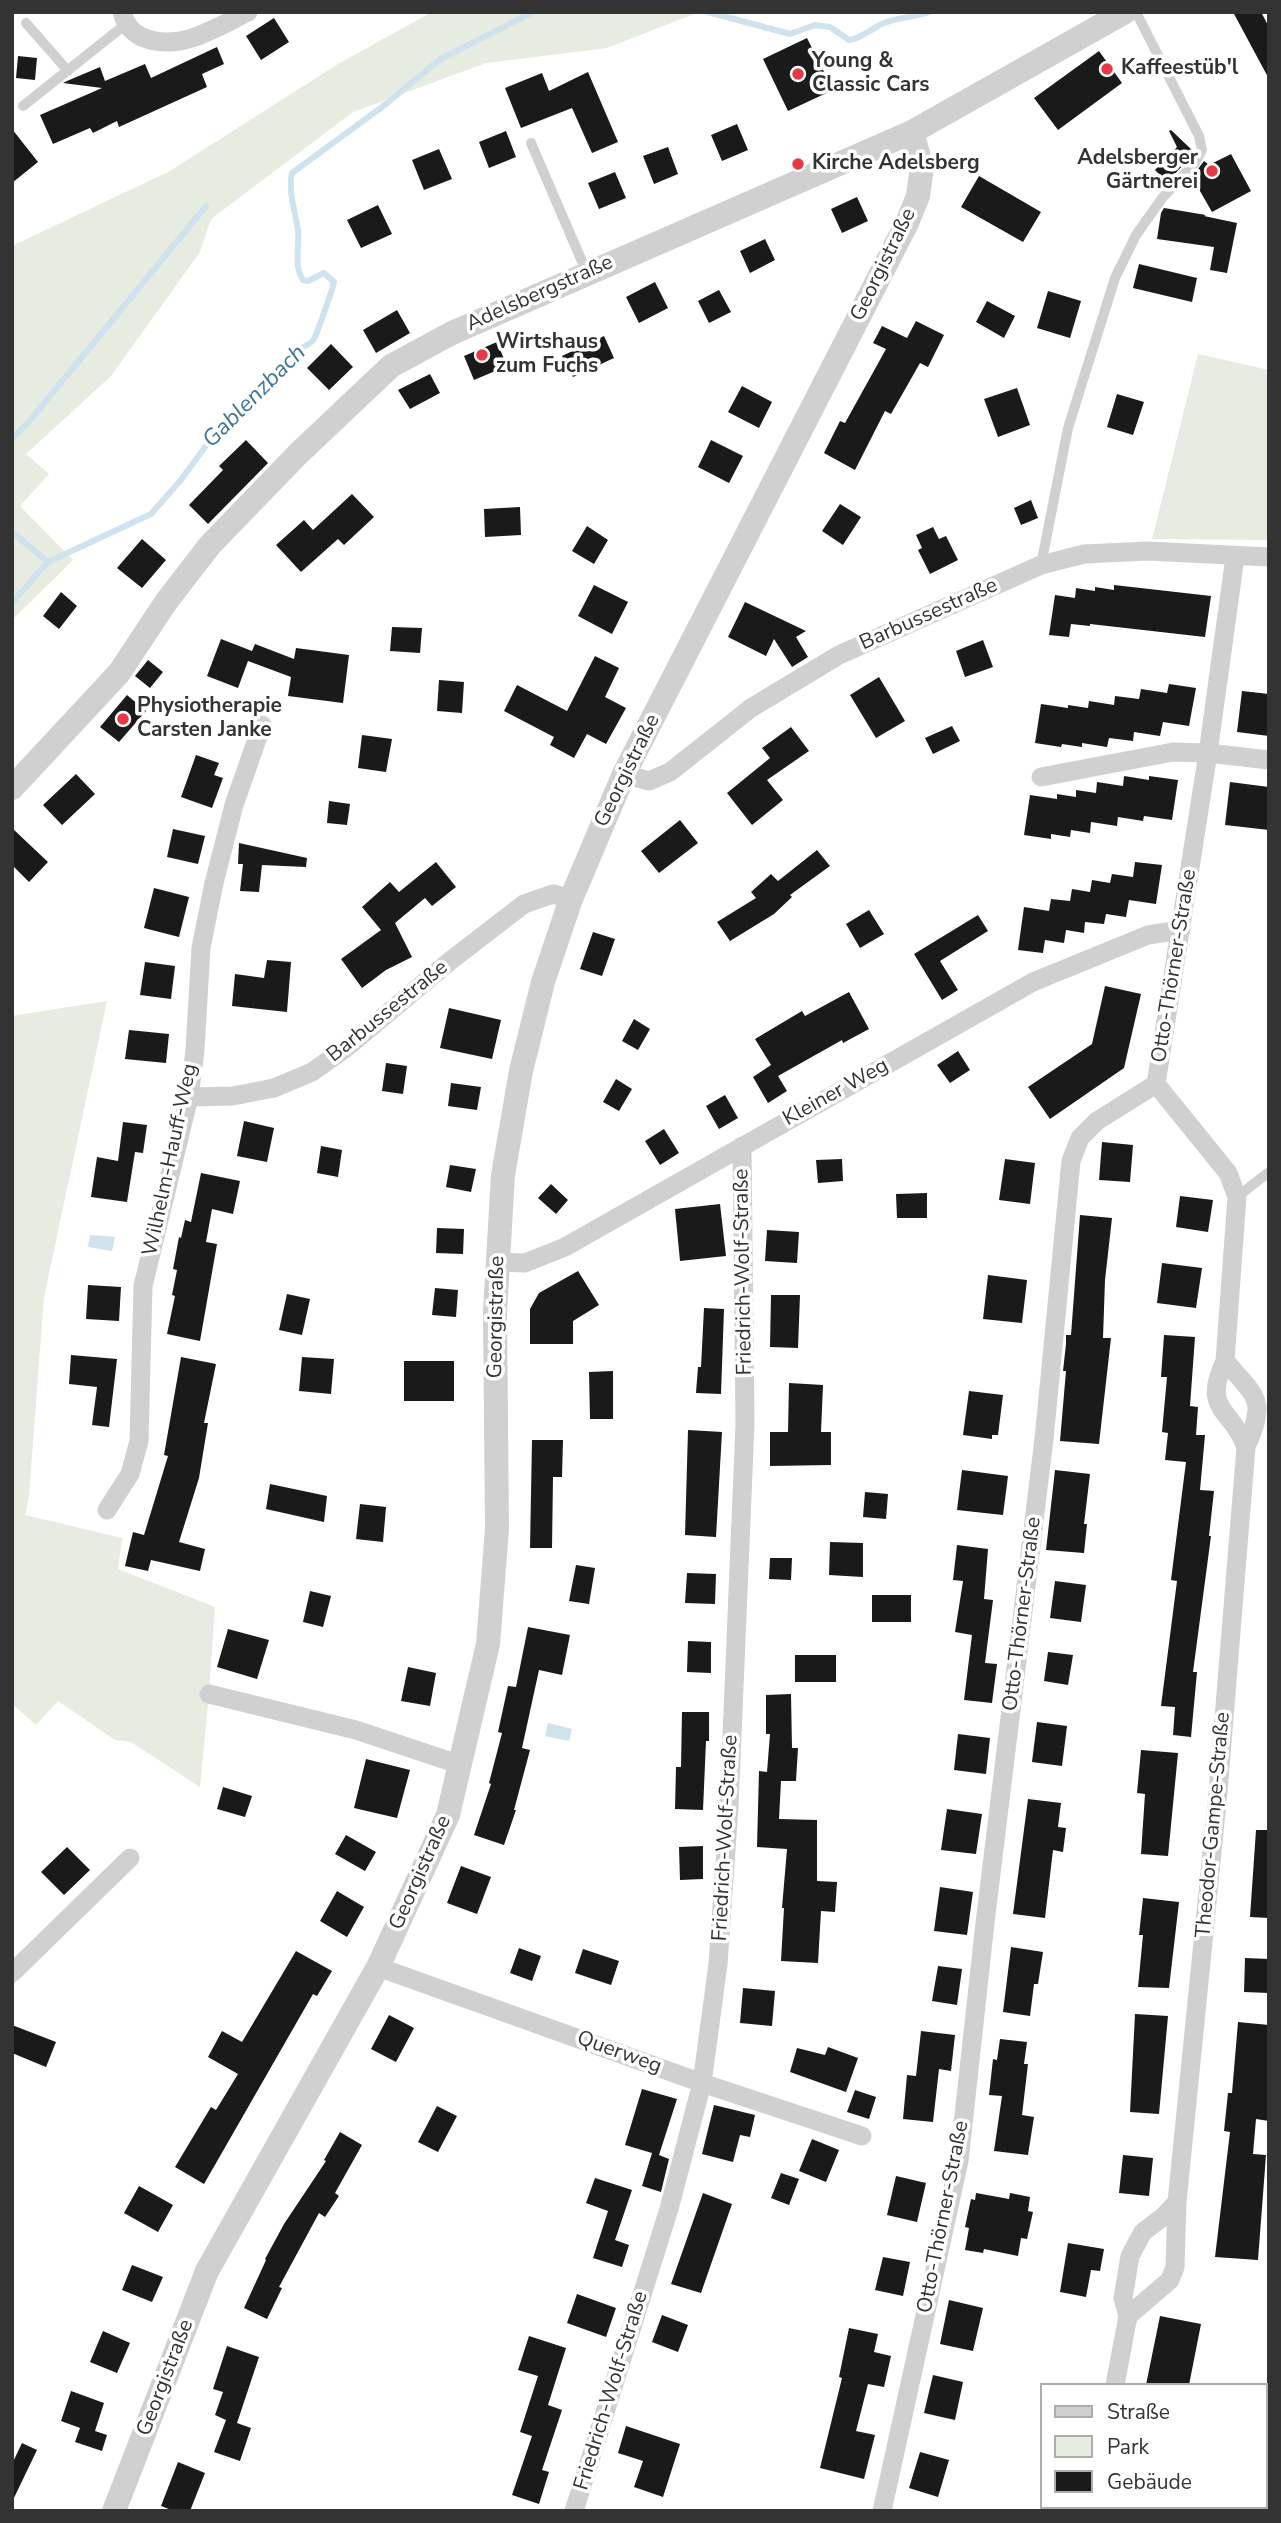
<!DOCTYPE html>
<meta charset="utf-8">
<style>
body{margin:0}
#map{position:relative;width:1281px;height:2523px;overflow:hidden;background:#fff;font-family:"Nunito Sans",sans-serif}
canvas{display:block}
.frame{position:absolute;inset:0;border:14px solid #333;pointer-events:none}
.legend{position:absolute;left:1040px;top:2383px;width:228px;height:126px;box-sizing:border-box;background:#fff;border:2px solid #adadad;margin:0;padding:9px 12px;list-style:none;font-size:21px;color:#333}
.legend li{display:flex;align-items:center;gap:14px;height:35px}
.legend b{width:35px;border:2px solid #adadad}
</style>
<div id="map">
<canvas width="1281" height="2523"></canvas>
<div class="frame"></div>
<ul class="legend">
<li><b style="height:9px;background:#d0d0d0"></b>Straße</li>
<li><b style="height:19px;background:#e6ecdf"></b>Park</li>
<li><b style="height:19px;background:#1a1a1a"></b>Gebäude</li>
</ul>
</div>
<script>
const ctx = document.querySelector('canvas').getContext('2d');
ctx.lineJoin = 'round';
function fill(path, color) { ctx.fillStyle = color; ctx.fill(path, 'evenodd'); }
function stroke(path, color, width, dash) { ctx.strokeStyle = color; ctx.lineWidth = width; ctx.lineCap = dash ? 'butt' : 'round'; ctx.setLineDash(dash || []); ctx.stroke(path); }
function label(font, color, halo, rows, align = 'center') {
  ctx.font = font + ' "Nunito Sans",sans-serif'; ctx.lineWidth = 7; ctx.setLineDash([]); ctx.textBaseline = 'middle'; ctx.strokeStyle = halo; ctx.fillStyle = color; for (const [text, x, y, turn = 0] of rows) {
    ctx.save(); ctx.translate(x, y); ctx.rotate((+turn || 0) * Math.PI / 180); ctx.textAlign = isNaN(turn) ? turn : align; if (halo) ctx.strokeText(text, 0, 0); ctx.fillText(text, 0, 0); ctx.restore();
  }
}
fill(new Path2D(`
 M432,12H699L607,48L486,63L353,112L211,219L200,252L111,376L26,454L49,474L20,506L73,560L12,620V246L170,171L338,64Z
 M1198,354L1269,370V540L1152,539Z
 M107,1001L44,1297L29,1496L25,1515L122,1538L118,1569L215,1607L209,1694L200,1787L131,1742L115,1740L58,1701L36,1725L12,1704V1016Z`), '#e6ecdf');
fill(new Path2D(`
 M90,1235L115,1237L112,1251L88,1247Z
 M548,1723L572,1729L569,1741L545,1736Z`), '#cfe2ee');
stroke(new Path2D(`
 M708,12L790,34L815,25L830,27L849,40C865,38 875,24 890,21C903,17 915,17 929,12
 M12,439L32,418L206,206
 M12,532L48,562
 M12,603L48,562L151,514L180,481L225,420L285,368L294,351C301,348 309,346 314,339C316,336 334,285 334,282L324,273L308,281L303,280C293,265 300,246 298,230C295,211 288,191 292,173L386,104L439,60L533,12`), '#cfe2ee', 6);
fill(new Path2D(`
 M1233,12H1261L1269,27V79Z
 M274,18L289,42L261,60L246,36Z
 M807,38L833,90L788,111L763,59Z
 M217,47L224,64L202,74L207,87L119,127L117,121L93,133L90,128L53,144L40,115L102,88L63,83L67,81L100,67L105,81L145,64L151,78Z
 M1099,51L1122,83L1058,130L1034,98Z
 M18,56L37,58L35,80L16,78Z
 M588,72L618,142L592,153L572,108L521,128L505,88L542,73L549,91Z
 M737,124L748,150L722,161L711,135Z
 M12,129L38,162L12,183Z
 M1171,130L1193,151L1189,159L1167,182L1155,170L1177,147L1169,131Z
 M506,131L516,157L489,168L479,142Z
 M668,147L678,174L654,184L643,156Z
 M439,149L452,179L424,190L412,160Z
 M1231,154L1251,191L1212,212L1192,177L1204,161L1209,165Z
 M615,172L626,198L599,209L588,183Z
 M979,176L1041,212L1023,242L961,207Z
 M857,197L868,221L842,233L831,209Z
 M378,205L392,234L361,248L347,220Z
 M1164,208L1206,215L1204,216L1237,223L1227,273L1210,270L1214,247L1157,239L1161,213Z
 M765,239L775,260L750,273L740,251Z
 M1139,264L1197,278L1192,302L1133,288Z
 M655,282L668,308L639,323L626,297Z
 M719,290L731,312L709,323L698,301Z
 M1048,291L1081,301L1070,338L1037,328Z
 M987,301L1015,316L1004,338L976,322Z
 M397,310L410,333L376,353L363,330Z
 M916,321L944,335L928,367L920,363L891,414L885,411L855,470L824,453L840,421L845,423L886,349L873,343L882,326L907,338Z
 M604,336L614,358L573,377L562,356Z
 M497,342L507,366L474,380L464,356Z
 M331,344L353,367L329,390L307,368Z
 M430,374L440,393L410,409L398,390Z
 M742,386L772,402L759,428L728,412Z
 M1017,388L1030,425L998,437L984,399Z
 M1117,394L1144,402L1133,435L1107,427Z
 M246,440L268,463L208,524L189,505L223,470L219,466Z
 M711,440L743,456L729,483L698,467Z
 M352,494L374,517L344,545L338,539L301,572L276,545L304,520L313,530Z
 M1031,500L1038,518L1021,525L1014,508Z
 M840,504L861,517L843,545L822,531Z
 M520,507L521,535L485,537L484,509Z
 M587,526L608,540L594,564L572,551Z
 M933,527L939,539L946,536L958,560L930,574L918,550L922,548L916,535Z
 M142,539L166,560L142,588L117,568Z
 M594,585L628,602L612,634L578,616Z
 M1114,585L1211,596L1205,637L1090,624V626L1071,624L1069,637L1049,635L1055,595L1075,598L1076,588L1095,591V587L1114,590Z
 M61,592L77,606L59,629L43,616Z
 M745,602L806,631L796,637L808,657L792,667L774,639L766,656L728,637Z
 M392,627L422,628L420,653L390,651Z
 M221,639L252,651L255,644L294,659L296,648L349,655L343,703L288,696L291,677L248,661L238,688L207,676Z
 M983,640L993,667L965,677L956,651Z
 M595,656L619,668L605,697L626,708L606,744L587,734L574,758L550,745L554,737L504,711L517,685L567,711Z
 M148,660L163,672L150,688L135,676Z
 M879,677L905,721L876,738L850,695Z
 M439,680L464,682L462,713L437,711Z
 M1169,684L1196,688L1189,726L1163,722L1160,736L1134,732L1133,741L1109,738L1107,747L1082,743V747L1062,744L1061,747L1035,743L1041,704L1068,708V705L1088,708L1089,701L1114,705L1115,696L1139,699L1141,689L1167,693Z
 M1242,691L1269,694V736L1237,732Z
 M127,695L146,711L119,742L100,727Z
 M952,726L960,741L933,754L925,738Z
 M791,727L809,751L767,780L783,800L752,825L727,793L770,758L762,748Z
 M362,735L392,739L386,772L358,768Z
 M196,755L219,763L214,775L223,778L212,808L181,797Z
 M76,774L95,794L62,825L43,805Z
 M1124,776L1149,780V776L1178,780L1172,820L1144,816L1143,821L1118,817L1117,826L1091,822L1090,833L1071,830L1070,837L1051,834V839L1024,835L1030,795L1057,799V794L1076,797V790L1096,793L1097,782L1123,786Z
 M1230,782L1269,787V830L1225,825Z
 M329,801L350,804L347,825L327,823Z
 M680,820L698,843L659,873L641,851Z
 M12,828L48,862L29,882L12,865Z
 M173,829L205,836L198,864L167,857Z
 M239,843L307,858L306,867L262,865L259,892L240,891L243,864H238Z
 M817,850L830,866L790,895L792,897L774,914L730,941L717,922L756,898L751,892L771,874L778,881Z
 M436,862L456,887L432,906L425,898L395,923L412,957L386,970L362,988L341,959L381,930L362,907L390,882L399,892Z
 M1135,862L1162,865L1156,904L1129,900L1126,917L1106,914L1104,924L1085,922L1084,933L1066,930L1064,943L1045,940L1043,953L1018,950L1024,907L1049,911L1051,899L1070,901L1072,889L1090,892L1092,880L1110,883L1112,874L1133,877Z
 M154,888L189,897L179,937L144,928Z
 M869,910L884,934L860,948L846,924Z
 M978,915L988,931L940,961L958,990L942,1000L914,954Z
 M593,932L615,939L602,976L580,969Z
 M267,960L291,962L287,1012L232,1006L235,974L264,978Z
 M145,962L175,966L171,999L140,995Z
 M1105,986L1141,994L1124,1068L1050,1119L1028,1087L1092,1044Z
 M849,992L869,1029L843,1043L842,1040L778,1076L787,1091L768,1103L753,1077L771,1065L755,1039L802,1011L805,1016Z
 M449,1008L501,1020L492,1059L440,1048Z
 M634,1019L650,1029L638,1050L622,1041Z
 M129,1030L169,1034L166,1063L125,1059Z
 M958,1051L970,1070L950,1083L937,1065Z
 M386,1063L407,1066L403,1094L382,1091Z
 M616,1079L632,1089L619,1111L603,1102Z
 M451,1083L481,1087L477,1110L448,1106Z
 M725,1095L738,1118L719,1129L706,1106Z
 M244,1121L274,1128L267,1162L237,1156Z
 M123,1122L147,1125L143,1153L135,1152L127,1202L91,1197L97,1157L118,1161Z
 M664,1129L679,1153L660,1165L645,1141Z
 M1102,1142L1133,1145L1130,1182L1099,1180Z
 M321,1146L342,1150L338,1177L317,1173Z
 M842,1159L843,1181L818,1183L816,1160Z
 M1005,1159L1035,1163L1030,1204L999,1200Z
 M450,1165L476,1169L471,1192L446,1187Z
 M201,1173L240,1181L233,1214L212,1209L206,1242L217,1244L200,1341L167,1334L175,1296L172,1295L177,1270L173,1269L179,1237L181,1238L185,1220L191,1222Z
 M551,1184L568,1200L556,1214L538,1198Z
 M927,1193V1218H897L896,1194Z
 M1180,1196L1213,1200L1208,1232L1176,1227Z
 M720,1204L726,1256L680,1261L675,1209Z
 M1080,1215L1112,1218L1105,1280L1103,1338H1111L1099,1444L1060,1441L1066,1371H1063L1066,1344V1335H1071Z
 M437,1228L464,1229L463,1254L436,1253Z
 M767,1230L799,1232L797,1263L765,1261Z
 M1162,1263L1202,1268L1196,1308L1157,1303Z
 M578,1271L599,1305L573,1321V1344H530V1309L539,1293Z
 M988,1275L1027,1280L1022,1323L983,1319Z
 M88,1285L121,1287L119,1321L86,1319Z
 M435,1288L458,1290L456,1317L432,1315Z
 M287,1294L310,1299L302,1335L279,1330Z
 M771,1295H800L798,1348L770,1347Z
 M704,1308L724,1309L721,1394L696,1393L698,1367H701Z
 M1164,1335L1195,1337L1190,1406L1198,1407L1196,1435H1205L1200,1490L1214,1491L1209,1536H1211L1193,1672H1197L1191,1737L1173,1735L1175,1707L1161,1706L1177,1581L1171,1580L1186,1462L1165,1460L1168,1433L1162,1432L1167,1377H1161Z
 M71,1355L117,1359L109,1427L92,1425L97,1387L69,1384Z
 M181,1357L216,1364L204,1423H208L199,1478L179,1542L205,1549L200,1571L151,1560L148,1571L125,1566L133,1532L144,1535L168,1456L164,1455Z
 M302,1357L334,1359L331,1394L299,1391Z
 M404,1361H454V1401H404Z
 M613,1371V1419H590L589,1372Z
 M789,1383L823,1385L821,1432H831V1465L770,1466V1432H788Z
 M969,1391L1003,1395L998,1435H992V1439L963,1435Z
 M688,1430L722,1432L716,1537L685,1535Z
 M532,1440H563L562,1477H553L552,1548H530Z
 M962,1470L1008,1476L1003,1515L957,1510Z
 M1055,1470L1090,1474L1084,1524H1087L1084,1553L1046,1550Z
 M270,1484L327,1496L324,1522L266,1509Z
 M865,1492L888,1494L886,1519L863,1517Z
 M360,1504L386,1507L383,1542L356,1539Z
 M830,1542L863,1543V1577L829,1575Z
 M957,1545L988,1549L984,1599L993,1600L985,1663L997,1664L992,1703L964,1700L972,1635L955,1632L963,1581L953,1580Z
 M770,1558H792L791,1580L769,1579Z
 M576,1565L595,1568L589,1604L569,1601Z
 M687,1573L716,1574L715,1604L685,1603Z
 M1055,1581L1086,1585L1081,1622L1050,1618Z
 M310,1591L331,1596L323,1627L303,1622Z
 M872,1595H911V1622H872Z
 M528,1627L570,1635L562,1675L539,1670L522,1748L530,1750L514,1810H516L504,1845L474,1835L491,1784L489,1783L502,1733L498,1732L508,1686L516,1687Z
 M228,1629L269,1640L257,1679L217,1667Z
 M688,1641L711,1642V1673L687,1672Z
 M1048,1652L1073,1655L1068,1685L1044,1681Z
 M795,1655H836V1682H795Z
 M408,1667L436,1673L430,1706L401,1701Z
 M791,1694L792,1748H798L796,1781H781L779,1819L817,1820V1881L837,1882L835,1912L821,1911L818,1963L781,1961L784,1908H782L787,1849L757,1847L759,1771L767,1772L770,1734H766V1695Z
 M682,1712H709V1741H706L703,1810L675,1809L676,1767H681Z
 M1037,1722L1067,1726L1062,1766L1032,1762Z
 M958,1734L990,1738L986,1774L954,1770Z
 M1141,1750L1178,1753L1168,1856L1141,1854L1145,1794L1137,1793Z
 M366,1759L410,1770L397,1818L354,1808Z
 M223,1787L252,1796L245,1817L217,1809Z
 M1028,1799L1061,1803L1058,1827L1066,1828L1063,1852L1053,1850L1045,1918L1013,1914Z
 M947,1809L982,1814L976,1854L941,1850Z
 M1256,1830H1269V1918L1250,1917Z
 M346,1835L376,1852L365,1871L335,1854Z
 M703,1846V1879L680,1880L679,1847Z
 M67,1847L90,1870L64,1895L41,1872Z
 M461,1866L491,1877L477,1914L447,1903Z
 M940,1887L973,1892L967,1935L934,1931Z
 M337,1891L364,1907L347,1937L320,1921Z
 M1143,1898L1179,1902L1169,1988L1138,1987L1143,1935H1139Z
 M1011,1947L1043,1952L1038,1984H1034L1030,2016L1003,2012Z
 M519,1948L541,1956L532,1981L510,1973Z
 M583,1949L619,1961L611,1985L575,1973Z
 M296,1951L332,1971L317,1996L313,1994L204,2184L175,2167L211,2107L216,2110L238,2074L208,2057L222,2031L242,2042Z
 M1245,1958L1269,1959V1993L1244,1992Z
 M938,1966L962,1969L957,2005L932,2001Z
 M743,1988L775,1991L772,2026L740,2023Z
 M1135,2014L1168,2016L1159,2114L1130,2112Z
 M389,2015L414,2028L396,2062L371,2049Z
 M1238,2022L1269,2025V2121L1256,2119L1253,2154L1266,2155L1258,2260L1215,2257L1230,2132L1224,2131L1228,2093H1232Z
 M12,2025L56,2042L46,2067L12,2053Z
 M921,2031L955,2035L951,2071L939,2069L933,2122L903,2119L907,2075L916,2076Z
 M1000,2039L1027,2042L1024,2064H1028L1022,2115L1034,2117L1028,2155L994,2151L1002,2096L989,2095L993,2059L997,2060Z
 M828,2047L858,2058L846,2092L790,2072L797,2048L825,2055Z
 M642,2089L677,2099L659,2155L669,2159L661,2192L642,2186L652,2153L625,2145Z
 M855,2090L876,2097L869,2119L847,2112Z
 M714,2105L755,2115L750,2137L740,2135L733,2162L702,2154Z
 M437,2106L457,2116L438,2152L418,2142Z
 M340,2132L362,2145L335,2193L339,2196L325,2217L319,2213L279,2287L282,2288L267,2319L244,2308L266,2260L265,2259L284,2224L326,2161L324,2160Z
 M812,2139L839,2150L826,2182L799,2171Z
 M1123,2155L1153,2158L1149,2196L1119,2193Z
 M781,2173L799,2179L789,2205L771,2198Z
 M896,2176L926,2183L917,2222L887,2215Z
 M595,2178L632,2190L615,2240L629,2245L622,2267L593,2258L608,2211L586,2203Z
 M139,2186L173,2205L158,2232L124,2213Z
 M703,2193L732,2204L701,2293L671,2284Z
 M976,2193L1009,2199L1010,2193L1030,2197L1028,2211L1033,2212L1027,2239L1021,2238L1018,2256L984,2249L983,2253L965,2250L969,2228L965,2227L971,2199L975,2200Z
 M1068,2243L1104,2249L1100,2271L1091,2270L1086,2297L1060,2292Z
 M883,2257L910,2262L903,2296L875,2290Z
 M132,2265L163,2277L152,2302L122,2290Z
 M577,2294L616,2308L606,2337L567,2323Z
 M949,2300L983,2308L973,2351L940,2344Z
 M662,2315L688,2325L678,2352L652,2342Z
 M1160,2316L1201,2324L1189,2385H1146Z
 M849,2328L878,2334L874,2352L891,2356L884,2387L868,2384L856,2431L875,2435L864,2479L820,2468L842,2378L839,2377Z
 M103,2331L130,2343L117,2373L90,2362Z
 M529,2336L566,2348L548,2405L562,2410L542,2470L549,2472L539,2504L512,2495L532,2436L520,2432L538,2376L518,2370Z
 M227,2346L259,2357L237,2423L251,2428L240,2461L214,2452L226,2420L215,2415L223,2392L213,2389Z
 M933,2375L963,2382L955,2420L924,2413Z
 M71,2391L104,2403L95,2431L107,2435L102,2451L75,2442L80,2428L61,2421Z
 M626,2426L680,2444L663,2497L634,2487L643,2461L618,2453Z
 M22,2443L37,2450L12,2502V2464Z
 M920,2452L949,2460L938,2497L909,2488Z
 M178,2462L205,2473L190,2511H174L161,2506Z`), '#1a1a1a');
stroke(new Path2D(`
 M26,23L68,71
 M23,106L126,24
 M531,143L587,273
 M1041,565L1068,428L1115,278L1136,235L1163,197L1195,163L1202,150L1199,136L1136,12
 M1237,1197L1269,1172`), '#d0d0d0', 10);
stroke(new Path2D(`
 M122,12C125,24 131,32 142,37C179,53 215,28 248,12
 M624,774L649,781L670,772L751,708L839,655L1041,565L1084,554L1148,551L1269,557
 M1041,777L1173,752L1208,753L1269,760
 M1156,1084L1228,1173L1237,1197L1225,1361C1201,1411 1232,1408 1246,1447
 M189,1097L233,1096L274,1088L312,1072L346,1048L450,961L524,904L553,894L571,899
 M497,1262L525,1263L565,1247L1033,982L1148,935L1181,930
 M107,1510L130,1474L139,1441L143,1286L189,1097L195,1050L201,948L214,883L234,805L262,725
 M209,1694L356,1730L461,1765
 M378,1967L702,2083L862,2136
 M12,1973L130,1858
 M1128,2316L1170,2280L1175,2267L1177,2202L1218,1792L1246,1447C1267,1399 1257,1398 1225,1361
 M1115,2385L1128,2316L1123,2298L1130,2256L1143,2232L1164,2216L1177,2202
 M574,2511L669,2209L702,2083L718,1964L729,1807L745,1424L742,1146
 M882,2511L959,2161L985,1923L1044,1439L1071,1161L1080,1138L1097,1121L1156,1084L1208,753L1235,557
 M1092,2511L1093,2507`), '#d0d0d0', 19);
stroke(new Path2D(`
 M12,788L119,673L166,602L210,545L298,454L391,366L452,333L912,132L1125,12
 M114,2511L207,2271L378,1967L448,1815L488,1644L497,1529L495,1312L503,1175L521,1071L543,982L571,899L624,774L907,223L918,196L922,167L912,132`), '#d0d0d0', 24);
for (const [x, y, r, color] of [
 [1107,69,7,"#e63946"],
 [798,74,7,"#e63946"],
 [798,164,7,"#e63946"],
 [1212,171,7,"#e63946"],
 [482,355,7,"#e63946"],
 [123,719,7,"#e63946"]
]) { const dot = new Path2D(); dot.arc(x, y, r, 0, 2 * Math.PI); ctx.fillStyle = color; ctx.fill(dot); stroke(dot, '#fff', 2.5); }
label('bold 21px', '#333', '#fff', [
 ["Young &",812,62],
 ["Classic Cars",812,86],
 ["Kaffeestüb'l",1121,69],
 ["Adelsberger",1198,159,"right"],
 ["Gärtnerei",1198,183,"right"],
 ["Kirche Adelsberg",812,164],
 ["Wirtshaus",496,343],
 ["zum Fuchs",496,367],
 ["Physiotherapie",137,707],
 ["Carsten Janke",137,731]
], 'left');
label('21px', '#333', '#fff', [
 ["Georgistraße",884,265,-64],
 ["Adelsbergstraße",540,294,-24],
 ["Barbussestraße",929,615,-24],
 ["Georgistraße",628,771,-64],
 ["Otto-Thörner-Straße",1175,966,-81],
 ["Barbussestraße",388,1012,-39],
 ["Kleiner Weg",836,1093,-29],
 ["Wilhelm-Hauff-Weg",171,1160,-78],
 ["Friedrich-Wolf-Straße",744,1272,-91],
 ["Georgistraße",497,1317,-89],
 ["Otto-Thörner-Straße",1023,1614,-83],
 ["Theodor-Gampe-Straße",1214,1825,-85],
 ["Friedrich-Wolf-Straße",726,1838,-87],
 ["Georgistraße",421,1873,-66],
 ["Querweg",619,2053,20],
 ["Otto-Thörner-Straße",944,2217,-79],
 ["Georgistraße",166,2378,-69],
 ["Friedrich-Wolf-Straße",612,2391,-73]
]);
label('italic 23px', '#3f7597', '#fff', [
 ["Gablenzbach",255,397,-45]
]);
</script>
